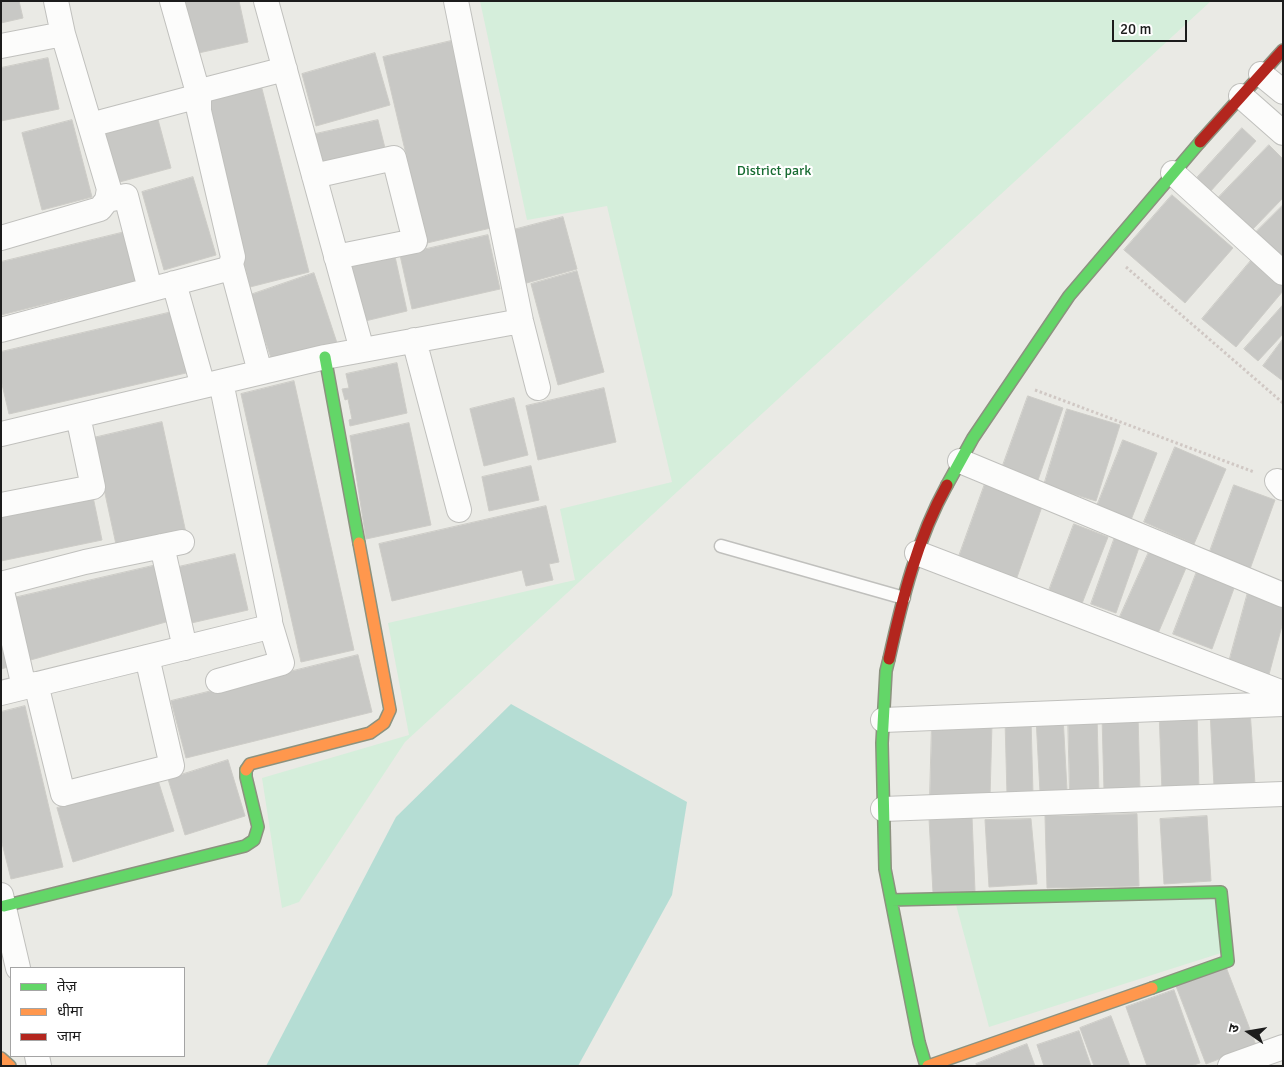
<!DOCTYPE html>
<meta charset="utf-8">
<style>
body{margin:0}
#map{position:relative;width:1284px;height:1067px;overflow:hidden;background:#eaeae5;font-family:Signika,"Noto Sans Devanagari",sans-serif}
canvas{display:block}
.frame{position:absolute;inset:0;border:2px solid #1c1c1c;pointer-events:none}
.legend{position:absolute;left:10px;top:967px;width:175px;height:90px;box-sizing:border-box;background:#fff;border:1px solid #a4a4a4;margin:0;padding:6px 9px;list-style:none;font-size:15px;color:#1c1c1c}
.legend li{display:flex;align-items:center;gap:10px;height:25px}
.legend b{width:25px;border:1px solid #a4a4a4}
.north{position:absolute;left:1224px;top:1007px;width:50px;height:50px;-webkit-text-stroke:4px #fff;paint-order:stroke;rotate:283deg;font-size:14px;font-weight:700;line-height:20px;text-align:center;color:#1c1c1c}
.north::after{content:'';display:block;margin:auto;width:18px;height:22px;background:#1c1c1c;clip-path:polygon(50% 0,100% 100%,50% 72%,0 100%)}
.scale{position:absolute;left:1112px;top:20px;width:75px;height:22px;box-sizing:border-box;border:2px solid #1c1c1c;border-top:0;padding-left:6px;font-size:15px;line-height:18px;white-space:nowrap;color:#1c1c1c;-webkit-text-stroke:4px #fff;paint-order:stroke}
</style>
<div id="map">
<canvas width="1284" height="1067"></canvas>
<div class="frame"></div>
<ul class="legend">
<li><b style="height:6px;background:#63d668"></b>तेज़</li>
<li><b style="height:6px;background:#ff974d"></b>धीमा</li>
<li><b style="height:6px;background:#b3261e"></b>जाम</li>
</ul>
<div class="north">उ</div>
<div class="scale">20 m</div>
</div>
<script>
const ctx = document.querySelector('canvas').getContext('2d');
ctx.lineJoin = 'round';
function fill(path, color) { ctx.fillStyle = color; ctx.fill(path, 'evenodd'); }
function stroke(path, color, width, dash) { ctx.strokeStyle = color; ctx.lineWidth = width; ctx.lineCap = dash ? 'butt' : 'round'; ctx.setLineDash(dash || []); ctx.stroke(path); }
function label(font, color, halo, rows, align = 'center') {
  ctx.font = font + ' Signika,sans-serif'; ctx.lineWidth = 4.5; ctx.setLineDash([]); ctx.textBaseline = 'middle'; ctx.strokeStyle = halo; ctx.fillStyle = color; for (const [text, x, y, turn = 0] of rows) {
    ctx.save(); ctx.translate(x, y); ctx.rotate((+turn || 0) * Math.PI / 180); ctx.textAlign = isNaN(turn) ? turn : align; if (halo) ctx.strokeText(text, 0, 0); ctx.fillText(text, 0, 0); ctx.restore();
  }
}
fill(new Path2D(`
 M480,1H1211L405,742L299,902L282,908L262,778L409,735L388,623L575,580L560,509L672,482L607,206L527,220Z
 M1215,892L1221,953L989,1027L955,901Z`), '#d5eedb');
fill(new Path2D(`
 M511,704L687,802L672,895L578,1066H266L396,817Z`), '#b5ddd4');
const building = new Path2D(`
 M1,1H19L23,18L1,23Z
 M182,1H239L248,42L194,54Z
 M451,41L495,227L427,243L383,57Z
 M375,53L390,105L316,126L302,74Z
 M48,58L59,109L1,121V68Z
 M260,81L309,272L250,287L202,96Z
 M156,112L171,168L116,183L101,127Z
 M72,120L92,197L42,210L22,133Z
 M378,120L385,148L318,163L311,135Z
 M1242,128L1256,141L1209,193L1195,180Z
 M1269,145L1283,159V198L1251,231L1218,198Z
 M193,177L216,255L164,270L142,192Z
 M1172,195L1233,248L1185,303L1124,250Z
 M1283,205V260L1255,233Z
 M563,217L577,269L523,284L509,231Z
 M125,232L136,281L1,315V262Z
 M488,235L500,289L412,309L400,255Z
 M394,252L407,311L361,322L348,263Z
 M1254,257L1283,281V291L1236,347L1202,319Z
 M577,271L604,372L558,385L531,284Z
 M314,273L338,346L274,367L250,295Z
 M1283,305V334L1258,361L1244,349Z
 M172,312L186,373L9,414L1,380V352Z
 M1283,339V381L1263,366Z
 M397,363L407,413L350,426L349,420L352,419L348,399L345,400L342,389L349,388L346,374Z
 M294,381L354,650L301,662L241,394Z
 M604,388L616,442L538,460L526,406Z
 M1028,396L1063,408L1038,480L1002,468Z
 M514,398L528,455L484,466L470,409Z
 M1067,409L1120,425L1096,501L1044,485Z
 M162,422L186,533L117,549L93,438Z
 M409,423L431,525L366,539L350,436Z
 M1123,440L1157,453L1131,520L1097,506Z
 M1175,447L1226,469L1194,544L1144,522Z
 M531,466L539,500L489,511L482,477Z
 M986,481L1044,501L1016,580L958,559Z
 M1234,485L1275,500L1250,569L1209,554Z
 M92,492L102,540L1,561V511Z
 M546,506L559,562L549,564L553,580L526,586L522,570L392,601L379,544Z
 M1074,524L1108,537L1081,606L1048,593Z
 M1116,534L1141,542L1116,613L1091,604Z
 M1152,545L1189,561L1156,638L1118,621Z
 M235,554L248,610L187,624L174,568Z
 M161,564L173,620L27,661L9,599Z
 M1199,566L1237,580L1212,649L1173,634Z
 M1248,592L1283,601V622L1267,682L1227,669Z
 M1,623L12,666L1,669Z
 M358,655L372,712L186,758L171,701Z
 M25,706L63,867L11,879L1,839V712Z
 M1197,710L1199,790L1162,792L1159,711Z
 M1250,710L1255,784L1214,786L1210,712Z
 M1068,715H1097L1099,794L1070,795Z
 M1138,715L1140,790L1104,791L1102,716Z
 M1063,716L1067,790L1040,792L1036,718Z
 M1031,719L1033,794L1007,795L1005,720Z
 M932,723L992,724L990,798L930,796Z
 M228,760L245,816L185,835L168,779Z
 M157,777L174,831L73,862L57,808Z
 M1137,814L1139,886L1047,888L1045,816Z
 M972,816L975,891L933,893L929,818Z
 M1207,816L1211,881L1164,884L1160,819Z
 M1031,819L1037,884L989,887L985,820Z
 M1226,967L1256,1045L1206,1064L1176,986Z
 M1174,990L1200,1063L1190,1066H1147L1126,1007Z
 M1111,1016L1130,1066H1094L1080,1028Z
 M1079,1031L1091,1066H1044L1037,1045Z
 M1027,1044L1035,1066H977L976,1064Z`);
fill(building, '#c8c8c5');
stroke(building, '#cdccc7', 1);
const lane = new Path2D(`
 M721,546L904,598`);
const street = new Path2D(`
 M266,1L362,350
 M456,1L521,321L538,388
 M1,46L63,34
 M1261,74L1283,92
 M1241,96L1283,133
 M90,125L199,96L172,1
 M1173,173L1283,273
 M314,176L394,158L415,241L336,257
 M107,200L126,196L150,289
 M1,238L100,209L107,200L109,189L63,34L56,1
 M231,264L260,372
 M174,283L203,386
 M1,330L227,269L231,264L233,257L199,111V96L204,90L285,69
 M414,340L459,510
 M1,434L325,357L521,321
 M960,461L1283,595
 M1277,481L1283,488
 M1,505L93,487L78,416
 M162,546L185,648
 M917,553L1283,693
 M1,584L85,562L182,542
 M1,587L24,687
 M218,681L282,663L270,623
 M36,684L63,794L172,766L147,657
 M1,693L269,627L270,620L221,382
 M883,720L1283,704
 M883,809L1283,794
 M1,895L18,968
 M37,1056L39,1066
 M1230,1066L1283,1047`);
const fast = new Path2D(`
 M325,357L359,543
 M947,485L973,438L1069,296L1200,142
 M889,659L886,671L882,743L885,869L919,1042L926,1066
 M891,900L1221,892L1228,961L1152,988
 M4,906L245,846L254,840L258,827L246,777V770`);
const slow = new Path2D(`
 M246,770L250,764L370,733L384,723L390,710L359,543
 M1,1058L10,1066
 M928,1066L1152,988`);
const jam = new Path2D(`
 M1200,142L1283,50
 M889,659C902,600 917,539 947,485`);
stroke(lane, '#c0c0bd', 15);
stroke(street, '#c0c0bd', 26);
stroke(fast, '#8c927f', 14);
stroke(slow, '#8c927f', 14);
stroke(jam, '#8c927f', 14);
stroke(new Path2D(`
 M1126,267L1283,403
 M1035,390L1254,472`), '#d0c8c4', 3, [2.5, 2.5]);
stroke(lane, '#fcfcfb', 12);
stroke(street, '#fcfcfb', 24);
stroke(fast, '#63d668', 11);
stroke(slow, '#ff974d', 11);
stroke(jam, '#b3261e', 11);
label('14px', '#186c32', '#fff', [
 ["District park",774,171]
]);
</script>
